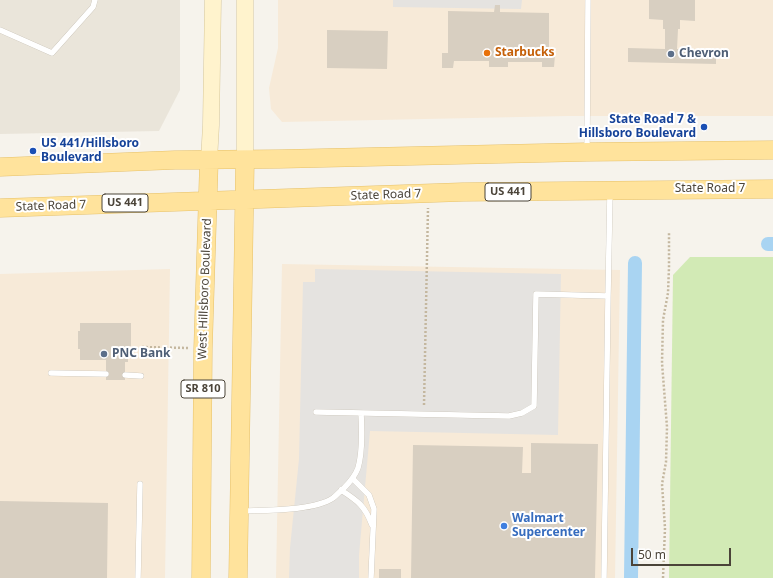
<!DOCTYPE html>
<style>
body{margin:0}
#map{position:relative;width:773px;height:578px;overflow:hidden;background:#f6f3ec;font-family:"Noto Sans",sans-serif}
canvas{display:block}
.scale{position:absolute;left:631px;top:548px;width:100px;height:18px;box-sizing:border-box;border:2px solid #4b4439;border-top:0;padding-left:5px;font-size:12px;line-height:14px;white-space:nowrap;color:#4b4439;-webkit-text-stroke:3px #fff;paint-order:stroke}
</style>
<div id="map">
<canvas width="773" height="578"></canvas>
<div class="scale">50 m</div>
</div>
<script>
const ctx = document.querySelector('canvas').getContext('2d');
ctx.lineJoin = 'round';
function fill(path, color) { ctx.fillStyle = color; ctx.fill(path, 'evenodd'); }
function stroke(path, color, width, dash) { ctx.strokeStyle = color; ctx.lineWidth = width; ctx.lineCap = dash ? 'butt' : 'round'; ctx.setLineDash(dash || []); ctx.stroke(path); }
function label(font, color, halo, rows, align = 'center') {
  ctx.font = font + ' "Noto Sans",sans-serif'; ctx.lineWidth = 4; ctx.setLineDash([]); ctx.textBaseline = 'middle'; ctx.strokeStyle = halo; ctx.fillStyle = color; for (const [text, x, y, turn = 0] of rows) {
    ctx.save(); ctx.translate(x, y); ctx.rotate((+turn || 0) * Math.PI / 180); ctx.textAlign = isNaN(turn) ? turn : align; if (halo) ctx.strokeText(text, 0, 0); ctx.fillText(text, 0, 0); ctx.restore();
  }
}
fill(new Path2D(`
 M0,0H180V90L159,131L0,134Z`), '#eae5da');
fill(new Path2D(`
 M278,0H773V116H568L282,122L271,109L269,88L278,48Z
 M282,264L620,270L615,578H276Z
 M170,269L165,578H0V274Z`), '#f7ead8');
fill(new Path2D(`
 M690,257H773V578H669L673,275Z`), '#d2eab5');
fill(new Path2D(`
 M393,0H522L521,9L393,7Z
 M315,269L561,274L558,435L370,431L359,555V578H289L290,548L299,459L303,282H315Z`), '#e5e3e0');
stroke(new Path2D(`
 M768,244H773
 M631,578L635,263`), '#a9d4f2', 14);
fill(new Path2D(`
 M649,0H695V21L680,20V29H678L677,49H716V64L628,62V48L665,49V29H663V20L649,19Z
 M495,5H500V12L549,13V55H555L554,67H542V62H508V67H489V61H454L453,68H442V53H448V11L494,12Z
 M327,30L388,31L387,69L327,68Z
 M80,323H131V346H128V362H125V380H106V360H80V349H78V331H80Z
 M531,443L598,444L595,578H411L413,445L523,447L522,473H531Z
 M0,501L108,503L107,578H0Z
 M379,569H401V578H379Z`), '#d8cfc1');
const lane = new Path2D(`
 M0,30L52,53L93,7L95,0
 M587,149L588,0
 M51,373L106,374
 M125,375L141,376
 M316,412L509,416L522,413L534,406L536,294L608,296L610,192
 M353,479L369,495L374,509L371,578
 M341,490C358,501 365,506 372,525
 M242,511C265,510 314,511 333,498C337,495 340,491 344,488C350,482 355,476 358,468C363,451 362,430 361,413
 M138,578L140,484
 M604,578L608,296`);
const secondary = new Path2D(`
 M245,0V160
 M209,160L211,125L213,0`);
const primary = new Path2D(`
 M0,167L175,160L279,159L587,152L773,150
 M0,208L463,192L773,189
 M201,578L203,349L209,160
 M238,578L245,160`);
stroke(lane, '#c2bbae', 6);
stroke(secondary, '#d6c79b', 17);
stroke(primary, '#e6c16a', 19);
stroke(new Path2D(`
 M142,347L189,348
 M424,405L428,208
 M663,578L665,528L662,484L666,462L667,427L662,363L663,320L668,293L669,267V232`), '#c4b79f', 2.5, [2, 2]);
stroke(lane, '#fff', 5.5);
stroke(secondary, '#fff3cd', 16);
stroke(primary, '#ffe39c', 18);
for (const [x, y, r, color] of [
 [487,53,4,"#e8710a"],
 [671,54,4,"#5c6f8a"],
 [704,127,4,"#1a4fb4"],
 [33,151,4,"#1a4fb4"],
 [104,354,4,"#5c6f8a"],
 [504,526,4,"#3f7fe0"]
]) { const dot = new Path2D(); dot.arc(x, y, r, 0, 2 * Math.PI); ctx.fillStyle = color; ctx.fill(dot); stroke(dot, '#fff', 1.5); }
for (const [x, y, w] of [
 [508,192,46],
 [125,203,46],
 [203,389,44]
]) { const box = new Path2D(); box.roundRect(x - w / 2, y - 9, w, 18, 3); ctx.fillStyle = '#fff'; ctx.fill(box); stroke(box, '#4b4439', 1); }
label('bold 11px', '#4b4439', null, [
 ["US 441",508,192],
 ["US 441",125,203],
 ["SR 810",203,389]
]);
label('bold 12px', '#c56008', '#fff', [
 ["Starbucks",495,53]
], 'left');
label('bold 12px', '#4e5e75', '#fff', [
 ["Chevron",679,54],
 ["PNC Bank",112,354]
], 'left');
label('bold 12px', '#164399', '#fff', [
 ["State Road 7 &",696,120],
 ["Hillsboro Boulevard",696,134],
 ["US 441/Hillsboro",41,144,"left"],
 ["Boulevard",41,158,"left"]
], 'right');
label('12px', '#4b4439', '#fff', [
 ["State Road 7",710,189],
 ["State Road 7",386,195,-2],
 ["State Road 7",51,206,-2],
 ["West Hillsboro Boulevard",205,289,-88]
]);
label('bold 12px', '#366cbe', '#fff', [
 ["Walmart",512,519],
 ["Supercenter",512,533]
], 'left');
</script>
